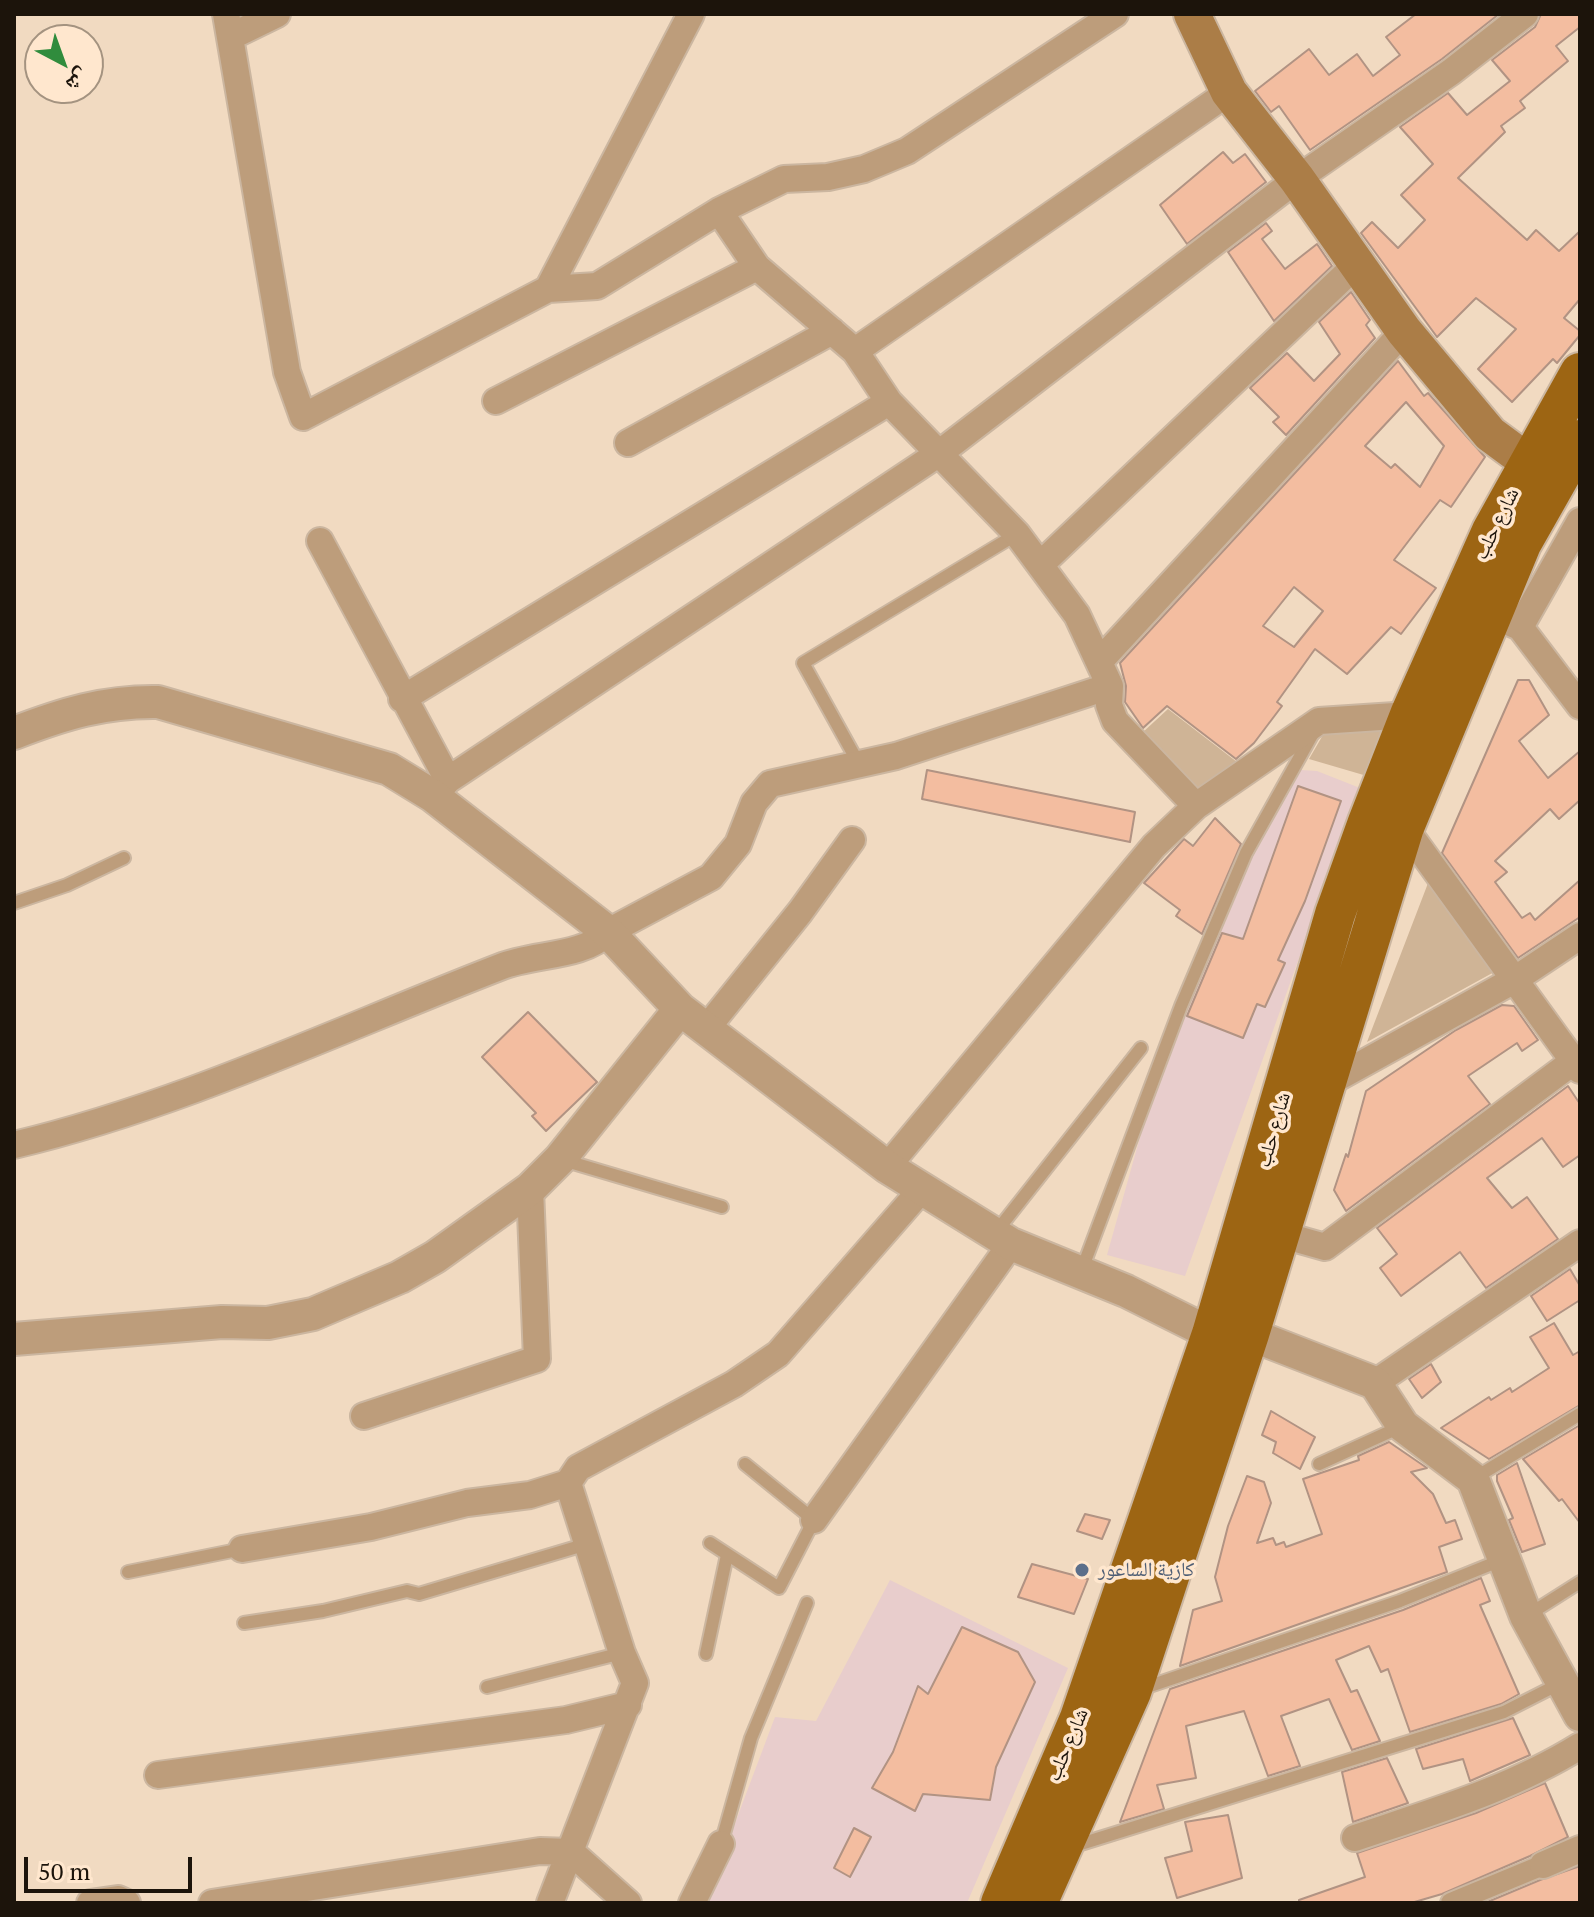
<!DOCTYPE html>
<meta charset="utf-8">
<style>
body{margin:0}
#map{position:relative;width:1594px;height:1917px;overflow:hidden;background:#f1dac1;font-family:"PT Serif","Noto Naskh Arabic",serif}
canvas{display:block}
.frame{position:absolute;inset:0;border:16px solid #1c140b;pointer-events:none}
.north{position:absolute;left:24px;top:24px;width:80px;height:80px;box-sizing:border-box;background:#ffe7ce;border:2px solid #a49380;border-radius:50%;rotate:139deg;font-size:22px;font-weight:700;line-height:32px;text-align:center;color:#1c140b}
.north::after{content:'';display:block;margin:auto;width:28px;height:36px;background:#308c3d;clip-path:polygon(50% 0,100% 100%,50% 72%,0 100%)}
.scale{position:absolute;left:24px;top:1857px;width:168px;height:36px;box-sizing:border-box;border:4px solid #1c140b;border-top:0;padding-left:10px;font-size:24px;line-height:28px;white-space:nowrap;color:#1c140b;-webkit-text-stroke:6px #ffe7ce;paint-order:stroke}
</style>
<div id="map">
<canvas width="1594" height="1917"></canvas>
<div class="frame"></div>
<div class="north">ش</div>
<div class="scale">50 m</div>
</div>
<script>
const ctx = document.querySelector('canvas').getContext('2d');
ctx.lineJoin = 'round';
function fill(path, color) { ctx.fillStyle = color; ctx.fill(path, 'evenodd'); }
function stroke(path, color, width, dash) { ctx.strokeStyle = color; ctx.lineWidth = width; ctx.lineCap = dash ? 'butt' : 'round'; ctx.setLineDash(dash || []); ctx.stroke(path); }
function label(font, color, halo, rows, align = 'center') {
  ctx.font = font + ' "PT Serif","Noto Naskh Arabic",serif'; ctx.lineWidth = 7; ctx.setLineDash([]); ctx.textBaseline = 'middle'; ctx.strokeStyle = halo; ctx.fillStyle = color; for (const [text, x, y, turn = 0] of rows) {
    ctx.save(); ctx.translate(x, y); ctx.rotate((+turn || 0) * Math.PI / 180); ctx.textAlign = isNaN(turn) ? turn : align; if (halo) ctx.strokeText(text, 0, 0); ctx.fillText(text, 0, 0); ctx.restore();
  }
}
fill(new Path2D(`
 M1301,770L1317,771L1360,788L1185,1276L1107,1255L1144,1123L1188,1000L1261,837Z
 M890,1580L1068,1668L967,1903H705L775,1717L816,1721Z`), '#e8cdcc');
fill(new Path2D(`
 M1168,709L1237,762L1193,791L1142,733Z
 M1327,728L1391,731L1367,776L1309,759Z
 M1430,878L1496,971L1367,1042Z`), '#cfb496');
const building = new Path2D(`
 M1416,14H1499L1442,59L1310,150L1279,106L1271,112L1255,91L1309,49L1329,75L1357,54L1373,76L1400,55L1386,37Z
 M1541,14H1580V27L1556,46L1568,61L1520,101L1525,108L1501,126L1505,132L1458,178L1527,240L1536,230L1559,251L1580,231V299L1564,318L1580,331V335L1557,363L1553,359L1512,402L1478,369L1516,329L1476,298L1437,337L1361,233L1372,222L1398,248L1425,220L1401,195L1433,164L1400,127L1448,93L1467,115L1510,81L1492,60L1535,27Z
 M1223,152L1233,163L1245,154L1266,182L1187,244L1160,205Z
 M1266,223L1272,231L1262,239L1285,269L1317,244L1332,266L1274,321L1228,252Z
 M1351,292L1370,320L1366,325L1375,338L1286,435L1273,422L1279,417L1250,388L1287,353L1314,381L1340,354L1319,322Z
 M1398,361L1424,396L1428,393L1485,457L1451,507L1440,500L1394,560L1436,588L1401,634L1391,627L1347,674L1315,649L1277,702L1282,706L1254,743L1236,759L1167,706L1143,728L1125,702L1126,686L1120,663ZM1406,402L1444,446L1420,487L1395,464L1391,468L1365,446ZM1294,587L1323,611L1294,647L1263,626Z
 M1518,680H1529L1549,715L1519,741L1548,778L1580,751V800L1559,819L1550,809L1495,861L1507,872L1495,882L1522,918L1530,913L1535,920L1580,880V917L1518,958L1442,853Z
 M927,770L1135,812L1130,842L922,799Z
 M1298,786L1341,801L1305,901L1278,960L1285,963L1265,1007L1257,1004L1243,1038L1187,1016L1222,933L1243,939Z
 M1215,818L1241,844L1202,934L1176,916L1180,910L1144,883L1184,839L1193,846Z
 M1502,1005L1514,1006L1538,1040L1522,1051L1517,1043L1468,1076L1490,1104L1346,1211L1334,1190L1346,1154L1348,1157L1366,1091L1456,1030Z
 M528,1012L597,1082L546,1131L532,1116L536,1113L482,1057Z
 M1568,1086L1580,1104V1155L1563,1167L1542,1138L1487,1178L1512,1208L1527,1197L1558,1239L1486,1288L1460,1252L1401,1296L1380,1268L1397,1254L1377,1228Z
 M1570,1269L1580,1286V1300L1547,1321L1531,1296Z
 M1554,1323L1573,1355L1580,1351V1405L1489,1459L1441,1428L1489,1397L1491,1400L1510,1388L1512,1392L1549,1368L1530,1337Z
 M1431,1364L1441,1382L1422,1398L1409,1379Z
 M1271,1411L1315,1437L1300,1469L1273,1453L1276,1442L1262,1435Z
 M1580,1425V1523L1562,1499L1559,1501L1523,1459Z
 M1389,1442L1427,1468L1411,1472L1433,1494L1446,1523L1455,1520L1462,1539L1439,1547L1447,1572L1180,1666L1193,1610L1222,1601L1215,1577L1228,1526L1247,1476L1264,1482L1271,1503L1257,1543L1273,1538L1276,1545L1284,1542L1286,1547L1322,1534L1303,1479L1359,1460L1358,1456Z
 M1517,1463L1545,1544L1522,1552L1509,1520L1513,1518L1497,1481V1475Z
 M1085,1514L1110,1520L1102,1539L1077,1531Z
 M1032,1564L1088,1579L1074,1614L1018,1597Z
 M1481,1578L1490,1601L1480,1605L1519,1694L1501,1704L1410,1732L1388,1669L1381,1672L1369,1646L1336,1660L1351,1692L1357,1690L1380,1741L1352,1750L1329,1699L1281,1716L1300,1766L1268,1776L1244,1711L1186,1726L1196,1778L1157,1785L1164,1809L1120,1822L1170,1689L1403,1610Z
 M962,1627L1018,1652L1035,1682L996,1767L990,1800L923,1794L915,1811L872,1788L893,1752L918,1686L928,1694Z
 M1513,1718L1530,1755L1470,1781L1463,1759L1423,1769L1416,1749Z
 M1387,1758L1408,1803L1353,1822L1342,1772Z
 M1545,1783L1568,1837L1530,1856L1442,1894L1411,1903H1299V1900L1365,1877L1357,1853L1476,1813Z
 M1228,1815L1242,1878L1177,1898L1165,1858L1192,1851L1185,1822Z
 M854,1828L871,1837L850,1877L834,1868Z
 M1580,1866V1903H1485L1540,1880Z`);
fill(building, '#f3bda0');
stroke(building, '#b19383', 2);
const service = new Path2D(`
 M859,764L803,663L1017,534
 M14,903L67,885L124,858
 M563,1160L722,1207
 M996,1232L1141,1048
 M1081,1272L1181,1006L1246,853L1312,735
 M1319,1464L1400,1427
 M1473,1479L1580,1414
 M710,1543L779,1588L814,1520L745,1464
 M128,1572L242,1549
 M1528,1615L1580,1582
 M244,1623L323,1611L407,1591L419,1594L587,1544
 M706,1654L727,1555
 M487,1687L622,1653
 M1141,1689L1400,1601L1504,1559
 M721,1844L751,1738L807,1603
 M1071,1847L1504,1712L1561,1683`);
const pedestrian = new Path2D(`
 M1451,1903L1543,1865`);
const minor = new Path2D(`
 M226,14L287,372L303,417L548,289L691,14
 M230,37L277,14
 M719,211L757,267L855,351L889,402L1017,534L1077,615L1110,686
 M548,289L597,286L719,211L784,179L828,177L864,169L907,151L1115,14
 M855,351L1229,92
 M496,401L757,267
 M628,443L832,331
 M320,541L448,780
 M1040,565L1356,265
 M1479,609L1520,627L1580,706
 M1520,627L1580,521
 M1099,662L1404,331
 M402,699L889,402
 M433,796L448,780L941,452L1297,179L1451,72L1525,14
 M1404,827L1580,1070
 M706,1029L800,912L852,840
 M1326,1084L1514,980L1580,936
 M14,1145C182,1105 340,1029 500,967C534,953 582,958 608,932L711,877L738,844L754,803L770,784L896,756L1110,686L1109,705L1115,721L1196,806
 M887,1167L1154,846L1196,806L1319,721L1410,715
 M1279,1234L1325,1247L1574,1061
 M1375,1383L1580,1243
 M364,1416L537,1359L530,1189
 M814,1520L1011,1244
 M242,1549L371,1527L467,1503L530,1495L568,1483L578,1468L734,1384L778,1354L922,1189
 M158,1775L566,1720L628,1705
 M1355,1838C1432,1812 1511,1789 1580,1746
 M1543,1865L1580,1849
 M90,1903L118,1899L127,1903
 M212,1903L540,1851L571,1852L628,1903
 M550,1903L635,1683L622,1653L568,1483
 M692,1903L721,1844`);
const tertiary = new Path2D(`
 M14,733C63,714 105,701 158,702L389,769L433,796L608,932L680,1009L887,1167L1011,1244L1126,1291L1212,1334H1249L1375,1383L1403,1426L1473,1479L1526,1616L1580,1715
 M14,1339L222,1322L268,1323L313,1314L400,1277L435,1257L530,1189L560,1159L680,1009`);
const secondary = new Path2D(`
 M1192,14L1229,92L1297,179L1404,331L1490,434L1528,462`);
const primary = new Path2D(`
 M1001,1903L1080,1718L1212,1334L1335,914L1368,822L1410,715L1492,531L1580,373
 M1037,1903L1131,1692L1249,1334L1404,827L1521,544L1580,440`);
stroke(service, '#cbb6a0', 16);
stroke(pedestrian, '#cbb6a0', 24);
stroke(minor, '#cbb6a0', 30);
stroke(tertiary, '#cbb6a0', 36);
stroke(secondary, '#cbb6a0', 40);
stroke(primary, '#cbb6a0', 44);
stroke(service, '#bd9d7b', 12);
stroke(pedestrian, '#bd9d7b', 20);
stroke(minor, '#bd9d7b', 26);
stroke(tertiary, '#bd9d7b', 32);
stroke(secondary, '#ab7d47', 36);
stroke(primary, '#9d6513', 40);
for (const [x, y, r, color] of [
 [1082,1570,8,"#5c6f8a"]
]) { const dot = new Path2D(); dot.arc(x, y, r, 0, 2 * Math.PI); ctx.fillStyle = color; ctx.fill(dot); stroke(dot, '#ffe7ce', 3); }
label('20px', '#1c140b', '#ffe7ce', [
 ["شارع حلب",1497,524,-64],
 ["شارع حلب",1274,1130,-74],
 ["شارع حلب",1068,1745,-67]
]);
label('20px', '#4e5e75', '#ffe7ce', [
 ["كازية الساعور",1098,1570]
], 'left');
</script>
